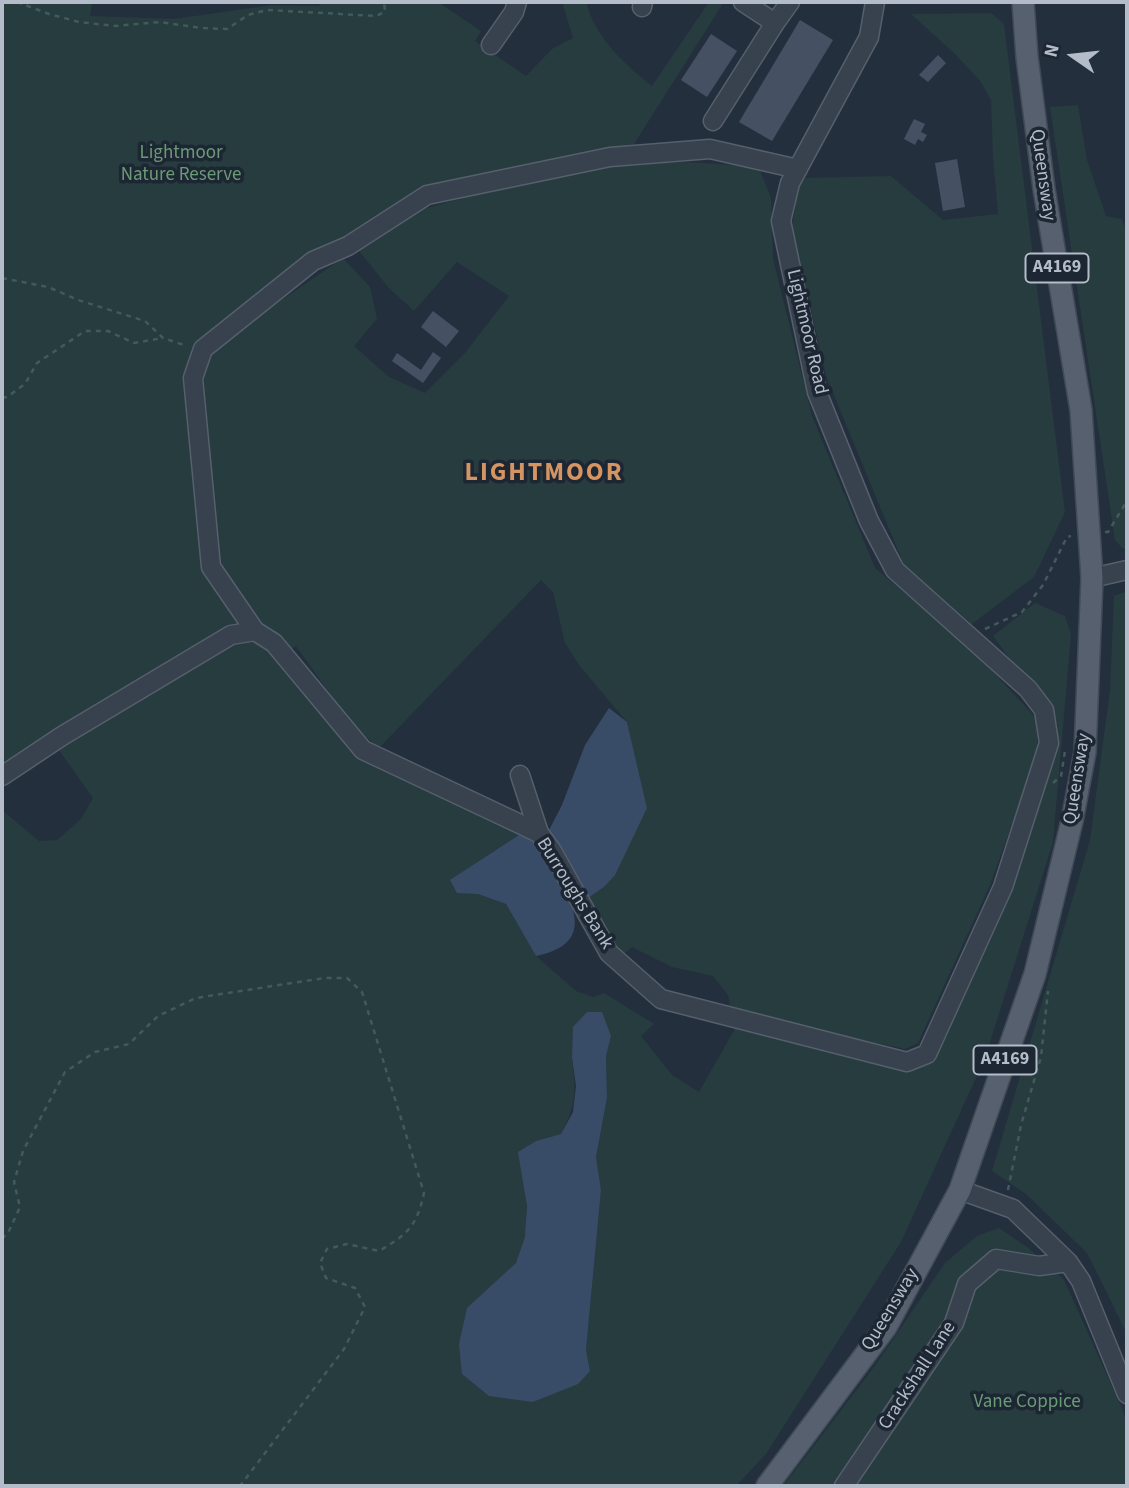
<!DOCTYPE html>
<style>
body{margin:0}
#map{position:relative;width:1129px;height:1488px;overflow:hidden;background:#242f3e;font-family:"Source Sans 3",sans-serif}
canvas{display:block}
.frame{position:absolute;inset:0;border:4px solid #b4bcc9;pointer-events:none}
.north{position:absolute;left:1038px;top:21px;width:70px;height:70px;-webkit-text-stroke:5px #1d2633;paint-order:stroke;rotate:284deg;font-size:19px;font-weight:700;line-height:28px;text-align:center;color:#b4bcc9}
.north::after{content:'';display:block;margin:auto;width:24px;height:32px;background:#b4bcc9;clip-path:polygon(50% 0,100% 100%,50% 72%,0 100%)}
</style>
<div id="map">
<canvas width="1129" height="1488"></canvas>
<div class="frame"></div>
<div class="north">N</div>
</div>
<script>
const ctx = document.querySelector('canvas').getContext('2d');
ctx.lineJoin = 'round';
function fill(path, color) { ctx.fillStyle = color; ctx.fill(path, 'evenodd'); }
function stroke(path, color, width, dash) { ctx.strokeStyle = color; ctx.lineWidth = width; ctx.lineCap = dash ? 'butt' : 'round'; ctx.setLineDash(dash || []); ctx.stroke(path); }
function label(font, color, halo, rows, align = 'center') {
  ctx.font = font + ' "Source Sans 3",sans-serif'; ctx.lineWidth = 7; ctx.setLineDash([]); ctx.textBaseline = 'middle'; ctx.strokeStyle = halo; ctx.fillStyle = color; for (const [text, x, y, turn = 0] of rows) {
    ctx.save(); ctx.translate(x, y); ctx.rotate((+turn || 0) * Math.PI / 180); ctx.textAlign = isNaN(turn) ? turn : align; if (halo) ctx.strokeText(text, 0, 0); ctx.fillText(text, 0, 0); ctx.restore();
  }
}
fill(new Path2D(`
 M2,2H92L90,16L174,19L272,5L318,6L325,2H438L481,31L475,41L526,76L552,49L573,38L562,2H586C596,38 623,63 652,86L709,2H718L722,5L629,152L405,200L340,241L331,243L307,258L202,338L186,383L213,499L203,365L219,343L343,258L370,287L377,319L354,346L389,377L425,393L465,353L509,296L457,262L414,311L388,287L359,251L420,210L531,179L610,166L682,162L758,166L771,198L773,259L812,416L875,568L972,649L1036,718L1038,752L990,885L918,1043L905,1049L731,1012L728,995L713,976L672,967L632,947L623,955L588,898L604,887L647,808L627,722L579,665L565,643L553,592L541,580L378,749L342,711L296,646L279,658L355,752L522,833L451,880L478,894L506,904L536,956L576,991L593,997L604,993L654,1024L641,1036L672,1075L699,1092L737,1025L916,1070L934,1059L1033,826L1058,725L993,636L1035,603L1065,616L1071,635L1053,842L985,1058L901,1242L766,1454L736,1486H2V810L39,841L57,840L81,819L93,798L56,746L65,726L2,765ZM611,1036L606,1056L607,1098L596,1157L601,1190L586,1350L590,1371L554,1393L533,1402L467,1308C483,1295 503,1281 515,1264C536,1235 524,1185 519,1152L536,1141L561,1134C577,1104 576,1090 572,1057Z
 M991,13L1004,24L1065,512L1034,577L972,624L904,565L826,376L792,225L801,178L891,176L943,220L998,214L993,158L991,100L981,82L955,54L911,14Z
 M1078,105L1087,160L1106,216L1122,219L1127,235V549L1122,548L1115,540L1050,107Z
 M1127,591V1334L1087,1253L1026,1194L992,1171L1090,840L1110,690L1114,596Z
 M999,1228L1027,1247L1064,1280L1124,1413L1127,1430V1486H783L874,1367L945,1263L977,1236Z`), '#263c3f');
fill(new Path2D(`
 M609,708L627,722L647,808L615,875L604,887L588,898L548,832L562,805L585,745Z
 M522,833C538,840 544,854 553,869C575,906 595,944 536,956L506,904L478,894L457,893L450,880Z
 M587,1012H602L611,1036L606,1056L607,1098L596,1157L601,1190L586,1350L590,1371L578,1384L533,1402L489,1396L462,1374L459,1344L467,1308L516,1263L525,1237L527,1206L518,1152L536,1141L561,1134L573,1112L576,1086L572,1057L573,1027Z`), '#394c67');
fill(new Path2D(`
 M800,20L833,40L772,141L739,122Z
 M711,34L737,51L707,97L681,80Z
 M938,55L946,63L928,82L919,75Z
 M914,119L925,124L921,132L927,135L923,142L918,139L915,145L904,139Z
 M957,159L965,207L943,211L935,163Z
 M433,311L459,331L446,347L421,327Z
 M433,352L441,358L423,383L392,361L397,353L421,370Z`), '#455162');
const minor = new Path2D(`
 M642,7L643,2
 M775,23L790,2
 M491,45L514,12L517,2
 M713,121L775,23L743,2
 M1092,578L1127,570
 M255,631L211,567L193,378L203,349L313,261L348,246L427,195L610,157L710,149L798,169
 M520,775L539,833
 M2,776L62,736L231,635L255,631L274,643L363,750L539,833L552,851L609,953L661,999L907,1062L927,1054L1003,887L1049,743L1044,710L1028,689L895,570L869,521L817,392L781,221L790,183L869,37L875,2
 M960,1190L1013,1209L1068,1262L1081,1281L1127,1394
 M844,1486L954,1323L967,1284L996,1259L1039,1266L1068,1262`);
const major = new Path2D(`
 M767,1486L886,1327L960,1190L1035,974L1072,821L1085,752L1092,578L1081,410L1044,189L1027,57L1023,2`);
stroke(minor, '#565f6c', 21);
stroke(major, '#414a57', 24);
stroke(new Path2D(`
 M17,2L49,14L79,22L115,26L160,22L201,28L227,29L248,15L267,10L377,16L385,11L384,2
 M2,278L48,287L78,300L145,321L163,338L187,346
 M2,398L7,397L25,384L37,363L85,331H108L134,343L163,338
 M1105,532H1108L1127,501
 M985,629L1022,612L1043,585L1067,537L1071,536
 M1053,783L1061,776L1065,751H1068
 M1008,1190L1021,1125L1041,1057L1048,991
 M2,1239L9,1231L20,1207L14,1182L23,1151L65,1072L95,1052L129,1044L158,1016L196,998L324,978H347L362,992L424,1193C417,1226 407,1235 379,1251L347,1244L327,1249L320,1263L326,1278L355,1288L365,1307L344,1349L240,1486`), '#44595c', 2.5, [5, 5]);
stroke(minor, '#38414e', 18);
stroke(major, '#56606e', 21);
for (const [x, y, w] of [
 [1057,268,63],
 [1005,1060,63]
]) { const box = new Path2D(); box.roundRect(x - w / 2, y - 14.5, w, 29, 5); ctx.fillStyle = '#1d2633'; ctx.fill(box); stroke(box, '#b4bcc9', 2); }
label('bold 18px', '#b4bcc9', null, [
 ["A4169",1057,268],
 ["A4169",1005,1060]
]);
label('19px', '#6b9a76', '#1d2633', [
 ["Lightmoor",181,154],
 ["Nature Reserve",181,176],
 ["Vane Coppice",1027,1403]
]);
label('19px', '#b4bcc9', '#1d2633', [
 ["Queensway",1042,175,82],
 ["Lightmoor Road",806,332,77],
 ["Queensway",1078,779,-81],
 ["Burroughs Bank",574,894,58],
 ["Queensway",891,1310,-59],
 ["Crackshall Lane",918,1376,-57]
]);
ctx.letterSpacing = '2px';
label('bold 26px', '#d59563', '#1d2633', [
 ["LIGHTMOOR",544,474]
]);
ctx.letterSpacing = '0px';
</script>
